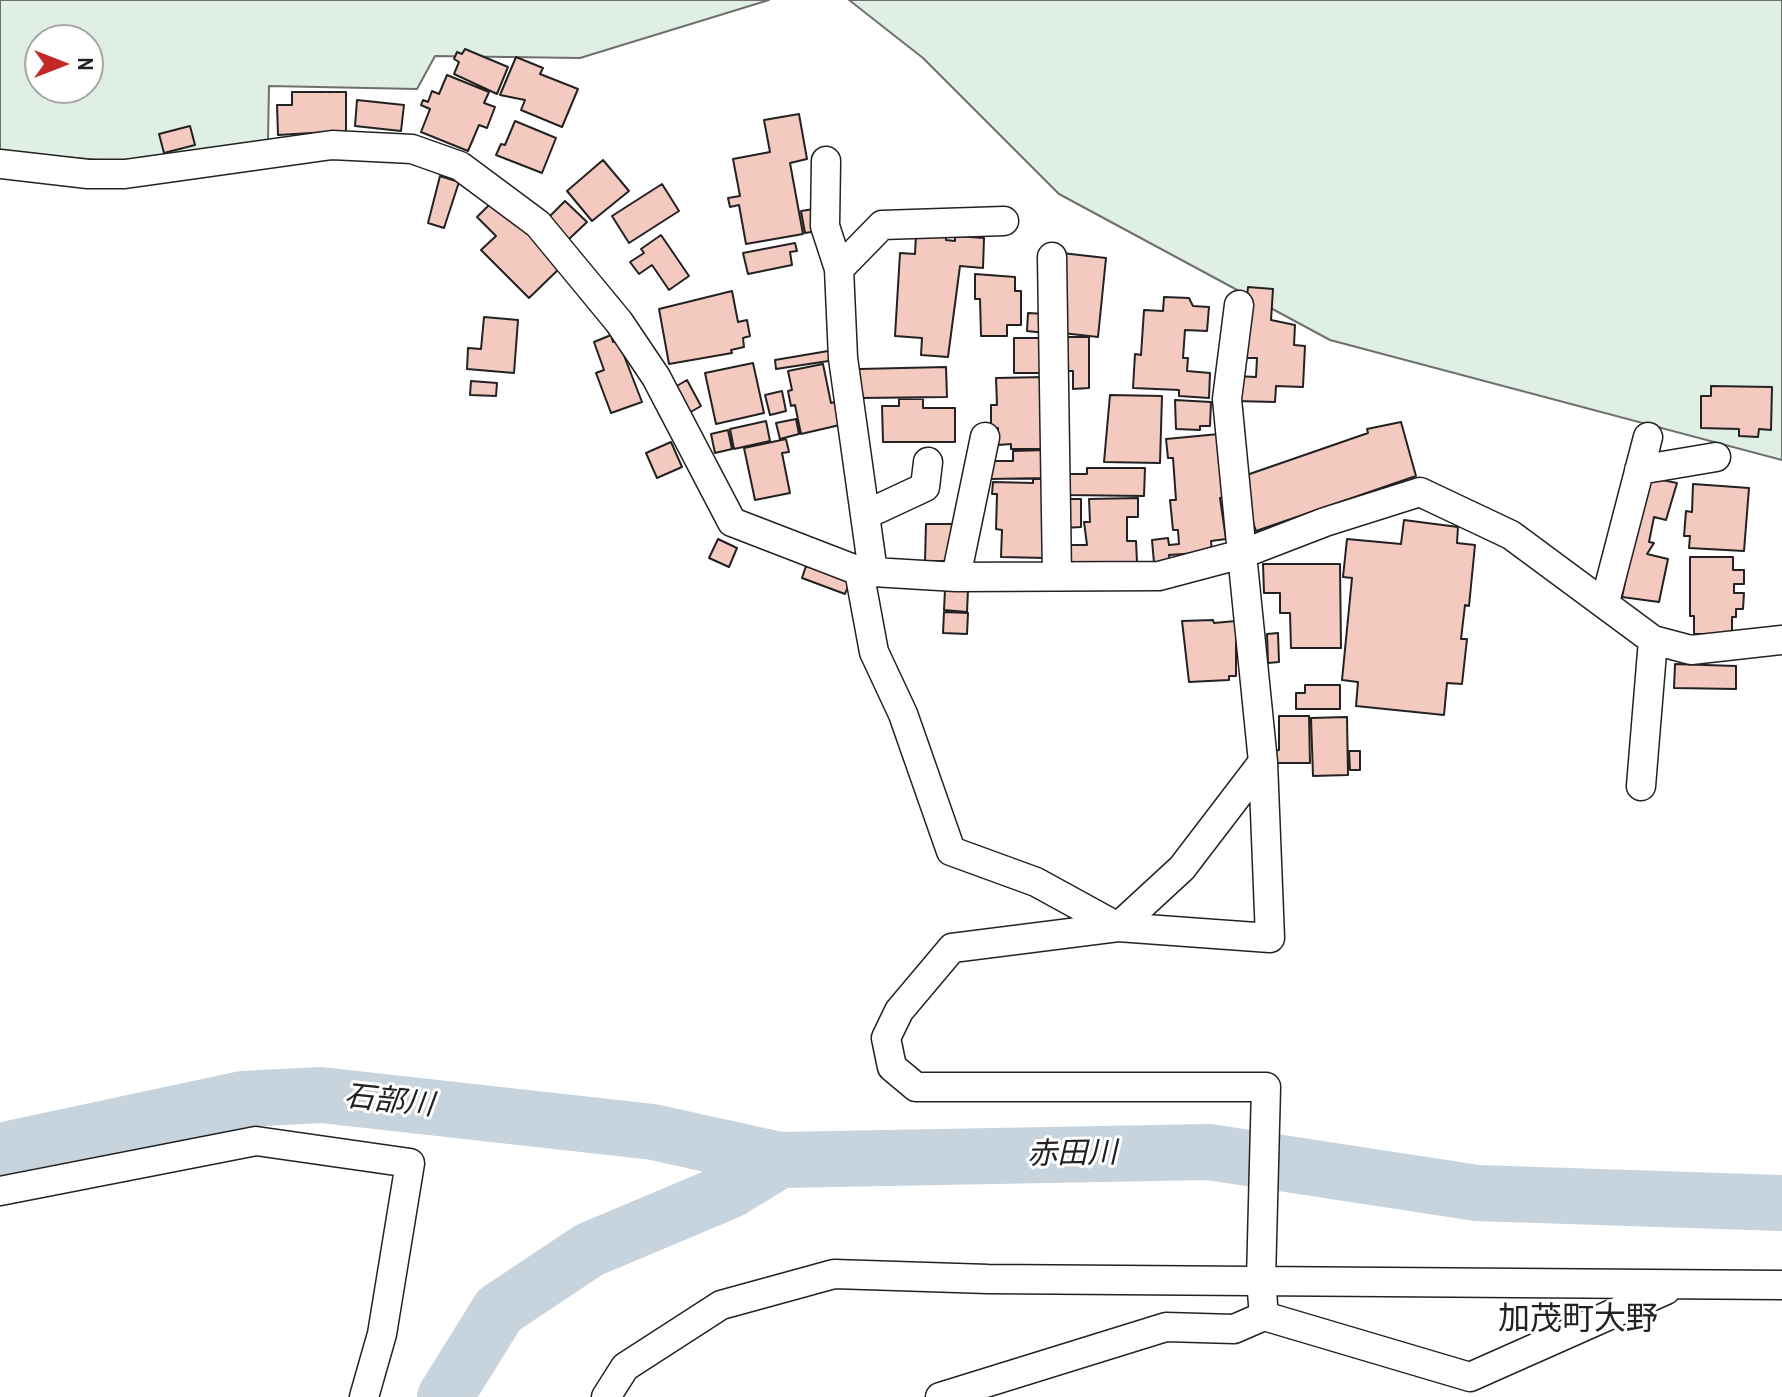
<!DOCTYPE html>
<meta charset="utf-8">
<style>
body{margin:0}
#map{position:relative;width:1782px;height:1397px;overflow:hidden;background:#fff;font-family:"Archivo Narrow",sans-serif}
canvas{display:block}
.north{position:absolute;left:24px;top:24px;width:80px;height:80px;box-sizing:border-box;background:#fff;border:2px solid #a7a7a7;border-radius:50%;rotate:90deg;font-size:22px;font-weight:700;line-height:32px;text-align:center;color:#222}
.north::after{content:'';display:block;margin:auto;width:28px;height:36px;background:#c62828;clip-path:polygon(50% 0,100% 100%,50% 72%,0 100%)}
</style>
<div id="map">
<canvas width="1782" height="1397"></canvas>
<div class="north">N</div>
</div>
<script>
const ctx = document.querySelector('canvas').getContext('2d');
ctx.lineJoin = 'round';
function fill(path, color) { ctx.fillStyle = color; ctx.fill(path, 'evenodd'); }
function stroke(path, color, width, dash) { ctx.strokeStyle = color; ctx.lineWidth = width; ctx.lineCap = dash ? 'butt' : 'round'; ctx.setLineDash(dash || []); ctx.stroke(path); }
function label(font, color, halo, rows, align = 'center') {
  ctx.font = font + ' "Archivo Narrow","Noto Sans JP",sans-serif'; ctx.lineWidth = 6; ctx.setLineDash([]); ctx.textBaseline = 'middle'; ctx.strokeStyle = halo; ctx.fillStyle = color; for (const [text, x, y, turn = 0] of rows) {
    ctx.save(); ctx.translate(x, y); ctx.rotate((+turn || 0) * Math.PI / 180); ctx.textAlign = isNaN(turn) ? turn : align; if (halo) ctx.strokeText(text, 0, 0); ctx.fillText(text, 0, 0); ctx.restore();
  }
}
const green = new Path2D(`
 M0,0H769L580,58L435,56L417,89L269,86L268,141L124,162L0,152ZM40,40H88V88H40Z
 M849,0H1782V460L1330,340L1059,194L923,58Z`);
fill(green, '#e0efe3');
stroke(green, '#6f6f6f', 2);
stroke(new Path2D(`
 M0,1151L243,1099L321,1095L653,1132L780,1160
 M445,1397L499,1310L589,1250L729,1191L780,1160L1209,1152L1477,1193L1782,1203`), '#c7d3dd', 56);
const building = new Path2D(`
 M465,49L508,67L497,94L454,74L459,62L454,59L457,52L462,54Z
 M516,57L543,68L540,74L578,89L562,127L521,110L525,100L500,95Z
 M447,75L489,92L484,103L495,107L487,128L479,125L468,151L421,132L430,109L421,105L423,100L428,102L432,91L439,94Z
 M292,92H346V131L278,135L277,105H292Z
 M357,100L404,105L401,131L355,126Z
 M799,114L807,159L790,163L803,234L746,244L739,205L730,207L728,198L740,196L733,159L770,152L764,120Z
 M515,121L556,138L542,173L496,155L501,144L505,145Z
 M190,126L195,145L164,153L159,134Z
 M603,160L629,191L592,221L567,191Z
 M440,176L459,182L444,228L428,223Z
 M662,184L679,211L629,243L612,216Z
 M565,201L587,222L568,240L547,219Z
 M492,202L514,217L562,266L529,298L481,250L496,236L477,217Z
 M820,208L824,230L805,233L801,211Z
 M916,234L946,236V240L955,241V236L984,238L983,268L960,266L948,357L921,355L922,338L895,336L900,253L915,254Z
 M661,235L689,276L669,290L652,265L639,274L630,262L644,253L641,249Z
 M795,243L797,251L790,252L792,265L748,274L743,253Z
 M1062,253L1106,258L1098,337L1053,332Z
 M975,274L1015,277V291H1021V325H1007V336H981L980,299H975Z
 M1248,287L1273,289L1271,320L1295,325L1294,345L1305,346L1303,387L1276,386L1275,402L1235,401L1236,376L1256,377L1257,358H1241Z
 M732,291L738,322L747,320L750,336L743,338L744,347L731,350L732,353L669,364L659,309Z
 M1164,297L1189,298L1193,306L1209,307L1207,331L1185,330L1183,358H1188L1187,371L1210,373L1209,398L1179,396V390L1133,388L1135,354L1141,355L1144,310L1163,311Z
 M1028,313L1046,314L1045,333L1027,331Z
 M484,317L518,320L514,373L467,369L468,348L481,349Z
 M611,335L613,342L618,340L642,402L611,413L596,373L604,370L594,342Z
 M1056,337H1089V388L1073,389V371H1056Z
 M1014,338H1045V373H1014Z
 M834,350L835,360L776,369L775,360Z
 M753,363L764,413L716,424L705,373Z
 M823,364L831,403L839,401L844,424L801,434L795,405L791,406L788,391L792,390L788,371Z
 M946,367L947,397L860,398L859,369Z
 M1045,377L1046,449H1011V444L998,445V428H991V405H997L996,378Z
 M687,380L701,406L689,413L675,387Z
 M471,381L497,383L496,396L470,395Z
 M1711,386L1772,387L1771,430L1759,429L1758,437L1739,436V429L1701,428V396H1711Z
 M782,391L786,411L770,415L765,395Z
 M1110,395L1162,396L1160,463L1104,462Z
 M899,399H923V408H955V442H883L882,406H899Z
 M1175,400L1211,402L1210,426H1200V430L1176,429Z
 M796,419L799,434L780,439L776,423Z
 M766,421L770,441L734,449L730,429Z
 M1401,422L1416,476L1256,531L1238,478L1368,433L1367,429Z
 M728,430L732,449L715,453L711,434Z
 M1219,434L1224,498H1220L1226,539L1211,541L1212,552L1169,555L1170,561L1154,563L1152,540L1168,538L1169,545L1179,544L1178,530H1173L1170,500H1176L1173,458H1168L1166,439Z
 M786,439L789,452L782,453L790,493L755,500L744,448Z
 M671,442L682,467L657,478L646,453Z
 M1046,450L1047,478L990,479V461H1013V451Z
 M1087,468H1145L1144,496L1066,495V474H1087Z
 M1647,477L1677,483L1666,520L1654,517L1649,542L1654,543L1647,554L1668,559L1659,602L1622,597Z
 M1033,479H1048L1046,558L1001,557L1002,530L996,529L997,494H992L993,482L1033,483Z
 M1693,484L1749,488L1744,551L1689,548L1690,536H1684L1686,511L1692,512Z
 M1138,498V517H1127V541H1136L1137,562L1068,563L1067,545H1087L1084,522H1090L1089,499Z
 M1064,499H1081V527L1064,528Z
 M1404,520L1458,527L1457,543L1475,545L1469,606L1465,605L1461,639H1467L1462,684L1447,683L1444,715L1356,706L1358,682L1342,680L1352,578L1343,577L1347,539L1401,544Z
 M926,524H952L951,561H925Z
 M718,539L737,548L729,567L709,558Z
 M1690,557H1733V570H1744V584H1734V593H1744L1743,609H1736V617H1732V634H1694V616H1690Z
 M1263,564H1340L1341,648H1291L1290,613H1280V593H1264Z
 M806,566L850,581L845,594L802,578Z
 M945,589L968,590L967,612L944,610Z
 M944,612L968,613L967,634L943,633Z
 M1213,620L1214,623L1236,621V676H1229V680L1189,682L1182,621Z
 M1278,633L1279,662L1268,663L1267,634Z
 M1675,664L1736,666V689L1674,688Z
 M1305,685H1340V709H1296V693H1305Z
 M1279,716H1309L1310,763H1274V751L1279,750Z
 M1347,717L1348,775L1313,776L1311,718Z
 M1349,751H1360V770H1350Z`);
fill(building, '#f3c9c0');
stroke(building, '#222', 2);
const street = new Path2D(`
 M826,161L825,226L839,269L843,358L873,572
 M0,164L88,174H125L332,145L412,149L460,166L538,224L619,322L656,377L732,522L859,571L873,572L956,577L1159,576L1242,554L1227,399L1239,305
 M1052,257L1057,576
 M839,269L882,225L1004,221
 M1639,470L1716,457
 M865,515L925,487L928,462
 M859,571L874,652L903,714L951,851L1036,882L1118,927L1270,938L1263,762L1242,554L1325,522L1420,492L1511,535L1653,640L1691,650L1782,640
 M956,577L985,437
 M1605,602L1648,437
 M1263,762L1182,868L1118,927L952,948L899,1011L886,1038L892,1067L916,1087H1266L1261,1280L1264,1316
 M1641,786L1653,640
 M0,1191L256,1141L410,1163L382,1334L364,1397
 M606,1397L625,1367L721,1305L834,1274L988,1279L1782,1285
 M940,1397L1166,1327L1234,1329L1264,1316L1470,1377L1666,1290`);
stroke(street, '#222', 31);
stroke(street, '#fff', 28);
label('italic 30px', '#222', '#fff', [
 ["石部川",389,1102,6],
 ["赤田川",1072,1155,-1]
]);
label('32px', '#222', '#fff', [
 ["加茂町大野",1578,1320]
]);
</script>
